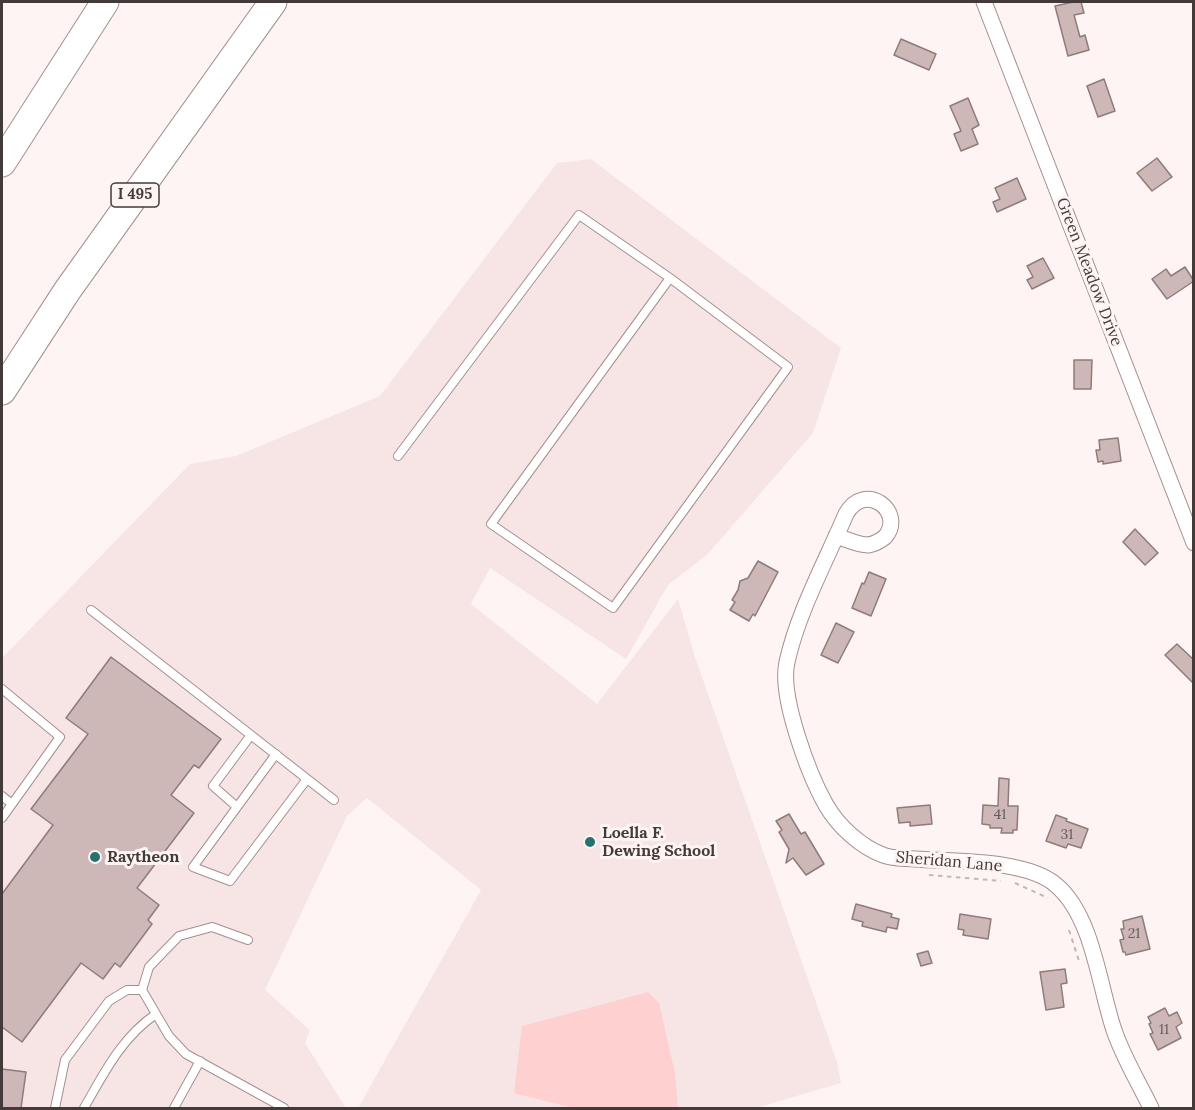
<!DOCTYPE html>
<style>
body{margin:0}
#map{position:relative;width:1195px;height:1110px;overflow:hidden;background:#fef4f4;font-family:Lora,serif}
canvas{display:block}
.frame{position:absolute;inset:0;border:3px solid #433a3a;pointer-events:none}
</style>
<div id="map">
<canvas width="1195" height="1110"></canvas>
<div class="frame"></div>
</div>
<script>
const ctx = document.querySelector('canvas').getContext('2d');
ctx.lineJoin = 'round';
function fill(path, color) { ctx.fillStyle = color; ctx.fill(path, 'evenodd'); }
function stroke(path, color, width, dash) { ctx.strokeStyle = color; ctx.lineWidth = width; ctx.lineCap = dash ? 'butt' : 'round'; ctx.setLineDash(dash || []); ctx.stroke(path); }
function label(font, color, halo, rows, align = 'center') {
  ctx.font = font + ' Lora,serif'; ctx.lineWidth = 6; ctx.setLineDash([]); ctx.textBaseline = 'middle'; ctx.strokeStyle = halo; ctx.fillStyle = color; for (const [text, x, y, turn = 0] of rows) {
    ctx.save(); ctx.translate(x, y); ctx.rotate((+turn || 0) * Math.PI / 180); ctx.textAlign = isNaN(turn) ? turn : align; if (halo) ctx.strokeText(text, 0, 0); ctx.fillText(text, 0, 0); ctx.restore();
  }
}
fill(new Path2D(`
 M591,159L841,348L813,433L707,555L668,585L626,659L490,568L471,604L597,704L678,599L695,657L837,1062L841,1083L756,1108H358L481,890L367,798L347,816L265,990L310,1030L305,1043L346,1108H2V658L190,464L236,456L380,396L557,163Z`), '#f7e5e5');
fill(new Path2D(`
 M648,992L659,1003L675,1073L678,1108H573L514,1093L522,1026Z`), '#ffd0d0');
const building = new Path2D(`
 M1073,2H1081L1084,13L1074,15L1080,37L1085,35L1089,50L1068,56L1055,6Z
 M901,39L936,54L929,70L894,55Z
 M1104,79L1115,111L1098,117L1087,86Z
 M968,98L979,125L972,129L978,144L961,151L954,134L961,131L950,106Z
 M1157,158L1172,177L1152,191L1137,173Z
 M1017,178L1026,199L997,212L993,202L1000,199L995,188Z
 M1043,258L1054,278L1032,289L1027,280L1033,277L1027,266Z
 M1185,267L1194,281L1167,299L1152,279L1166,269L1171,276Z
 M1074,360H1092L1091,389H1074Z
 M1118,438L1121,461L1103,464V461L1098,462L1096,450H1100L1099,440Z
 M1135,529L1158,553L1145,565L1123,542Z
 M758,561L778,572L755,616L753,614L749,621L730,610L735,602L732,600L738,590L740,581L748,578Z
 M869,572L886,579L871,616L852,608L862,583L864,584Z
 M836,623L854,632L838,663L821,655Z
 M1177,644L1194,660V684L1165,655Z
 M111,657L221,739L199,768L194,765L171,795L194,813L137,888L159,905L148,920L152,924L120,967L115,963L103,979L81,963L22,1042L2,1027V894L53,825L31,809L88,734L66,718Z
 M999,778L1009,779L1008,806H1018L1017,830H1013V833H1001L1002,828H990V825L982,824L983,805L998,806Z
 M930,805L932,824L910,826V822L899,823L897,808Z
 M789,814L801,834L805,832L824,864L806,875L793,858L786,863L789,849L779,832L782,830L776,821Z
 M1056,815L1067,819L1066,821L1088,829L1081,848L1068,844L1066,848L1046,841Z
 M856,904L892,914L891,917L899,919L897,929L887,927L886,932L862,926L863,922L852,919Z
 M960,914L991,919L988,939L963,935L964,930L958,929Z
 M1142,916L1150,949L1126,955L1125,952H1123L1120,940L1124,939L1121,929H1124L1123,921Z
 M928,951L932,963L921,966L917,954Z
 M1065,969L1067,983L1061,984L1064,1007L1046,1010L1040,972Z
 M1165,1008L1169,1016L1177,1012L1182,1023L1176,1027L1181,1038L1158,1050L1150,1034L1153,1033L1149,1024L1151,1023L1148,1017Z
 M2,1069L26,1072L21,1108H2Z`);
fill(building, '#cdb7b7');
stroke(building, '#8f7b7b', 1.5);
const service = new Path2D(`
 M670,278L788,367L613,608L491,524Z
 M398,456L579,215L670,278
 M91,610L334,800
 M2,689L60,737L2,818
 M276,754L193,867L230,881L307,779
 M2,796L12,804
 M237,807L213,786L251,735
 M248,940L212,927L179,936L149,967L142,990L169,1036L186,1054L284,1108
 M55,1108L65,1060L109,1001L127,990H142
 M84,1108C104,1073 122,1037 156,1014
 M174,1108L200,1061`);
const minor = new Path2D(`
 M984,2L1194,543
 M836,536C846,539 858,545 868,545C875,544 880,541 885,537C906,512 865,480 846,514C826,561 798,612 787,662C779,696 809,775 826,805C838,826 861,847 883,855C892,859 905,858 915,859C953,862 1026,859 1056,885C1093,916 1099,986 1114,1030C1123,1057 1139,1083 1151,1108`);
const motorway = new Path2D(`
 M2,163L105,2
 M2,391L67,291L273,2`);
stroke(service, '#a48f8f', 10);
stroke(minor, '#a48f8f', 17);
stroke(motorway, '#a48f8f', 29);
stroke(new Path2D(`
 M929,875L1001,881
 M1015,883L1048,898
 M1069,930L1080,964`), '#c1b7b7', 2, [4.5, 4.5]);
stroke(service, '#fff', 8);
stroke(minor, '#fff', 15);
stroke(motorway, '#fff', 27);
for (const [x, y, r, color] of [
 [590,842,6,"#27716e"],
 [95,857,6,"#27716e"]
]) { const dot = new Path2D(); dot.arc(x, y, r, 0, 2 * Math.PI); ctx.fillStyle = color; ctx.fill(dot); stroke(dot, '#fef4f4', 2); }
label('14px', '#665959', null, [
 ["41",1000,815],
 ["31",1067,835],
 ["21",1134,934],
 ["11",1164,1030]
]);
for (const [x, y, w] of [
 [135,195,48]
]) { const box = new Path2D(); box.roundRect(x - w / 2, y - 12, w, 24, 4.5); ctx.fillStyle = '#fef4f4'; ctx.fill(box); stroke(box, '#433a3a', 1.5); }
label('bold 15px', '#433a3a', null, [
 ["I 495",135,195]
]);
label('16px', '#433a3a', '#fef4f4', [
 ["Green Meadow Drive",1089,272,69],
 ["Sheridan Lane",949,862,5]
]);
label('bold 16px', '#433a3a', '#fef4f4', [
 ["Loella F.",602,833],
 ["Dewing School",602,851],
 ["Raytheon",107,857]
], 'left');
</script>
